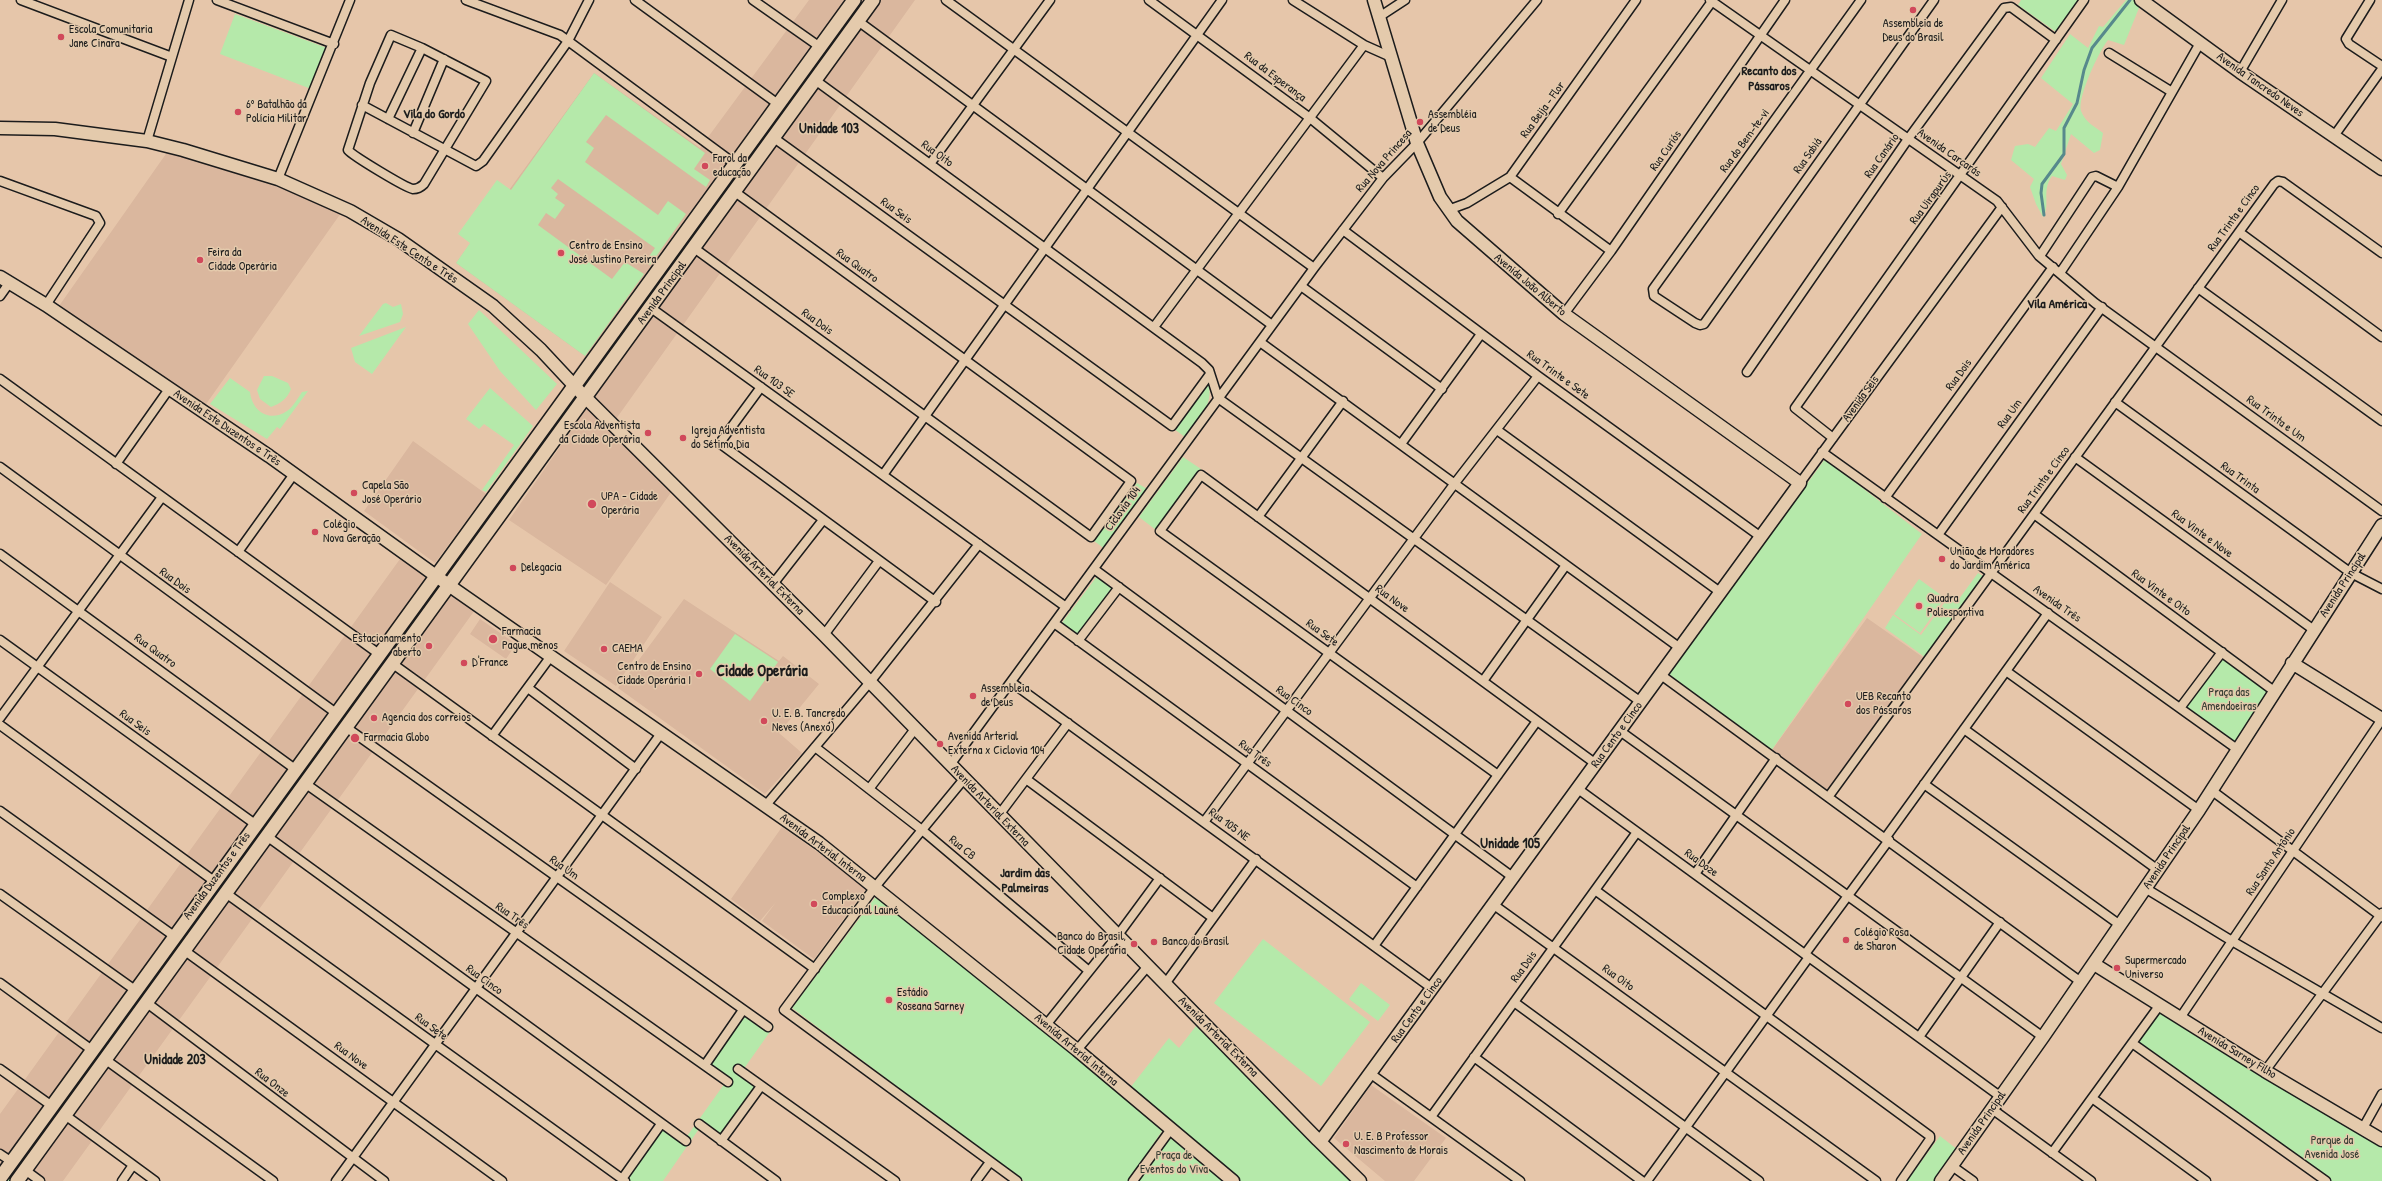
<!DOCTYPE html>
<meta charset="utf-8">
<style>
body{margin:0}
canvas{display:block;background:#e6c6aa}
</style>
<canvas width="2382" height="1181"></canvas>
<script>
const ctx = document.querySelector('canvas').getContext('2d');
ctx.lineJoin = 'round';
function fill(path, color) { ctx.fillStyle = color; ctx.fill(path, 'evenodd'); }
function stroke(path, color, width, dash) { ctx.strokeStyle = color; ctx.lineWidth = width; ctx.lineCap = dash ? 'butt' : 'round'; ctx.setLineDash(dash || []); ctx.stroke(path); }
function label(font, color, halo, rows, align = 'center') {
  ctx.font = font + ' "Patrick Hand",sans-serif'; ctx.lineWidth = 3; ctx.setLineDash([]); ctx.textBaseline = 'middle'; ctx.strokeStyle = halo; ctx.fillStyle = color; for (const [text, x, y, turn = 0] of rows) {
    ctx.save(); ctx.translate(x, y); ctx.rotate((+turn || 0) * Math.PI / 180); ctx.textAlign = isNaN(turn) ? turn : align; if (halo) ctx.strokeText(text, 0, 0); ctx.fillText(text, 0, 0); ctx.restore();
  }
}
fill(new Path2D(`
 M809,0H915L616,419L593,399L455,584L480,603L63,1181H0V1114L400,559L427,578L585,356L456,263L594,73L700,148Z
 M168,151L301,195L341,213L204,407L59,306Z
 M590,404L672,491L606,585L509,520Z
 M413,441L486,494L435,563L364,511Z
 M610,582L662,617L616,686L564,651Z
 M684,599L779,661L783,656L819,684L779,733L802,753L765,794L618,688Z
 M1867,618L1924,658L1829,791L1772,750Z
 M480,619L516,644L506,659L470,634Z
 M782,827L867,887L814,959L762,921L776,902L760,921L731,899Z
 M1371,1085L1446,1138L1414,1181H1385L1334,1138Z`), '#dab79e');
fill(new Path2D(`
 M2021,0H2077L2079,2L2056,32L2018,5Z
 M2126,0H2135L2141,3L2124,45L2108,40C2099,51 2077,98 2081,111C2085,122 2095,127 2103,133L2100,150L2094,153L2071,134L2061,164L2067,175L2065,180L2052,176C2041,191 2051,205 2043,217L2036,204L2030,187L2034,179L2011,160L2015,146L2028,144L2035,147L2049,128L2056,131L2073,104L2041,78L2070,34L2088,48L2099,26L2103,27Z
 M235,14L327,48L311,89L220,54Z
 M594,73L705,153L694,169L710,180L706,187L606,115L586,142L594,148L585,162L658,215L668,201L686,214L650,265L645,262L655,248L558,179L551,188L558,194L555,198L565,205L555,219L546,213L538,225L612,279L625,262L644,274L585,356L456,263L470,243L458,234L497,180L511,190Z
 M386,303L393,307L401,304L403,314L400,322L359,336L383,304Z
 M479,310L557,384L536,410L500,371L468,324Z
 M406,327L372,374L355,362L351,348Z
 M264,376H272L288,383L291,389C287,399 281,403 271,407L260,399L257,390Z
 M230,378L250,392C252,411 269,423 287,411C293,407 298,398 302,392L308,391L280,429L277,427L267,439L210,404Z
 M1208,383C1215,405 1197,421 1185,437L1174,429Z
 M490,388L533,426L486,492L482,490L514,445L484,424L479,429L466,419Z
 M568,404L573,408L454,571L448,567Z
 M1183,457L1201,469L1156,530L1139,517Z
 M1825,459L1922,534L1771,751L1669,674Z
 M1137,483L1149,490L1105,549L1094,541Z
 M1978,573L1983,576L1926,658L1885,628L1893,615L1921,635L1948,598L1956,603Z
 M1098,575L1114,587L1077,636L1061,624Z
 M1919,579L1945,598L1920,633L1894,614Z
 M430,591L436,595L10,1181H3Z
 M735,634L778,662L750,701L710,669Z
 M2222,654L2273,691L2237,748L2182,708Z
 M877,895L1164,1128L1128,1181H1024L792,1008Z
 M1263,939L1370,1022L1321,1086L1214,1003Z
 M1361,983L1390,1005L1378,1021L1349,999Z
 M2160,1006L2382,1139V1181H2322L2132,1045Z
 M749,1009L774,1026L743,1070L760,1082L720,1139L701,1126L663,1181H626L666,1125L685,1139L725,1083L706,1069Z
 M1196,1026L1351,1181H1240L1130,1088L1169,1038L1179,1048Z
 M1171,1136L1224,1181H1138Z
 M1940,1136L1958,1150L1934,1181H1907Z`), '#b5e9aa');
stroke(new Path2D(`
 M2044,215L2041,193L2042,184L2064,154V128L2077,103L2084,70L2092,48L2130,0`), '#57898c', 3);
const street = new Path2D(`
 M21,0L172,57
 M217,0L334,44
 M466,0L560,35L735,164
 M635,0L778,104
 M753,0L820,47
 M946,0L1314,268
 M1149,0L1310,118L1383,178
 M1293,0L1364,45L1391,57
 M1710,0L1997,201L2039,256L2095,303L2382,511
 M1861,0L1653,289L1654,296L1695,323L1700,325L1704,324L1934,0
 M2370,0L2346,39L2349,44L2382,66
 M1379,17L1405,0
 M858,21L1272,325
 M391,35L422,48L486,81L424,184C421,187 417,189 413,189C406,188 353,156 348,150L370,83Z
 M2109,53L2172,92
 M2240,72L2282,0
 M815,80L1202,363L1209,370L1218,398L1641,702
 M362,105L476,166L483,161L568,41L589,0
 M388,119L422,48
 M413,133L444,59
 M2334,136L2382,69
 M774,138L1172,426L1210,374
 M147,141L189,0
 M930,164L1050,0
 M1510,177L1611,251
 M278,179L350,0
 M0,181L96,216L100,223L46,305
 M1448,210L1467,203L1510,177L1636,0
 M1558,214L1713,0
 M1343,230L1538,376L1761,537
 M2239,232L2382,337
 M694,248L1091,537L1131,481L735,192
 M2040,256L2092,177L2096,176L2118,187
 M2060,273L2118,187L2200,43
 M1301,286L1442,389
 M2198,288L2382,421
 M0,296L10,282
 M651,308L1066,607
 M1564,314L1611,251L1785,0
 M1154,327L1364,45
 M1260,342L1680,648
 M1747,372L1908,139L2004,8L2011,7L2056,40
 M0,379L379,654
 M761,387L722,440V445L936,602
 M2115,402L2351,573L2382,589
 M1497,430L1720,592
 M1833,438L1795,408L2084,0
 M1401,444L1481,334
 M1822,452L2237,749
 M2075,457L2314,630
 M116,464L169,389
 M0,467L336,713
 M883,475L1222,0
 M1800,483L2002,207
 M1885,498L2053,267
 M2034,514L2274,691
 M1258,517L1343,401
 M1938,535L2102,307
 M238,552L294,474
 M0,554L295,769
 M1094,569L1514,878
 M773,584L823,520
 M1054,623L1417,887
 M824,635L879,561
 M0,640L255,824
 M1078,641L1119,587
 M393,664L815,969
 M2006,671L2199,810
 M1661,675L2081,982
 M1483,681L1566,565
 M1011,682L1433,989
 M528,688L636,769
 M2180,708L2222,652
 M0,718L162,497
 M0,725L214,881
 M347,728L768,1027
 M1964,729L2158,870
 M1620,731L2043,1037
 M492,736L551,656
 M815,747L922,830L1089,971
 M950,765L1314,268L1383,178L1417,143L1537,0
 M1498,775L1160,531L1201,475L1596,764
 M964,779L875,887L784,1010L1017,1181
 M1026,779L1213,918
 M306,784L728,1082
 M1924,784L2120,925
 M869,789L915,729
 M1578,789L2001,1097
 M2211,790L2382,917
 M1829,796L2274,184L2278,181L2283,182L2382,253
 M766,805L870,682L979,544
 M0,811L174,936
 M999,815L1068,723
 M1204,822L1455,483L1538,376
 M268,837L686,1141
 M1886,837L2048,613
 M1695,874L1776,758
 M2145,888L2232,941L2382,1028
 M1595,890L1930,1136V1139L1901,1181
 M0,894L135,990
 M227,894L625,1181
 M1494,905L1876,1181
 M1374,946L1537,721
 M185,951L502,1181
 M1805,954L1889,840
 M0,983L92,1050
 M1165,984L1256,859
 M1514,1002L1759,1181
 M147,1003L384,1181
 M2180,1018L2382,719
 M1046,1025L1118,935L1160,878
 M1919,1037L2000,922
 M2132,1043L2326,1181
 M1077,1050L1148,966
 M1474,1057L1642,1181
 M106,1060L273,1181
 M705,1065L743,1010
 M0,1069L52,1106
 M738,1069L895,1181
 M2265,1071L2382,913
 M1371,1074L1520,1181
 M2092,1098L2206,1181
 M1992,1109L2091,1181
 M65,1115L155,1181
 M1431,1117L1637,832
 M699,1124L776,1181
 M2363,1128L2382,1094
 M721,1141L761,1086
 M2052,1153L2159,1006
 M0,1154L12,1162
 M1952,1166L1973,1181
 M25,1170L40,1181
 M622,1179L661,1124
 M122,1181L133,1165
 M336,1181L662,732
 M976,1181L990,1162
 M1133,1181L1171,1129
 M1647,1181L1809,957`);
const secondary = new Path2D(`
 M2141,0L2240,72L2382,169
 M0,128L55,129L147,141L183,150L278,179L350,211L398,239L493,306L541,350L583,395L824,635L1318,1140L1360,1181
 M0,277L46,305L269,456L457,591L819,843L1077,1050L1233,1181
 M2292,663L2382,719
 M2094,964L2265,1071L2382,1140
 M1320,1142L1800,483L1564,314L1457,221L1440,197L1417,143L1374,0
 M1941,1181L2043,1037L2199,810L2382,525`);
const primary = new Path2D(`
 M0,1178L854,0
 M17,1181L873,0`);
stroke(street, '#1c1c1c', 11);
stroke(secondary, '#1c1c1c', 15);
stroke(primary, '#1c1c1c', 16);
stroke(street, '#e4caac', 8);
stroke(secondary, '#e4caac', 12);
stroke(primary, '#e4caac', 13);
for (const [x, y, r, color] of [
 [1913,10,4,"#d1495b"],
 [61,37,4,"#d1495b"],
 [238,112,4,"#d1495b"],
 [1420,122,4,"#d1495b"],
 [705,166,4,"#d1495b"],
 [561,253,4,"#d1495b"],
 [200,260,4,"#d1495b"],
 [648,433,4,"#d1495b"],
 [683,438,4,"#d1495b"],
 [354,493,4,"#d1495b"],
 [592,504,5,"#d1495b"],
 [315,532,4,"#d1495b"],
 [1942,559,4,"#d1495b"],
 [513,568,4,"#d1495b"],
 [1919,606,4,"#d1495b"],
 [493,639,5,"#d1495b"],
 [429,646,4,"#d1495b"],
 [604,649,4,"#d1495b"],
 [464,663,4,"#d1495b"],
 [699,674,4,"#d1495b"],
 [973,696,4,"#d1495b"],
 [1848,704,4,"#d1495b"],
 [374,718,4,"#d1495b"],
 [764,721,4,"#d1495b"],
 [355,738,5,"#d1495b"],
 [940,744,4,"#d1495b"],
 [814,904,4,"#d1495b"],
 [1846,940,4,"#d1495b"],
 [1154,942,4,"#d1495b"],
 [1134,944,4,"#d1495b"],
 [2117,968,4,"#d1495b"],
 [889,1000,4,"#d1495b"],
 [1346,1144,4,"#d1495b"]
]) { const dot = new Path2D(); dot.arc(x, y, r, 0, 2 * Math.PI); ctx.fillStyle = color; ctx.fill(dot); stroke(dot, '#e4caac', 1.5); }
label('12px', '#1c1c1c', '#e4caac', [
 ["Assembleia de",1913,24,"center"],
 ["Deus do Brasil",1913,38,"center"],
 ["Escola Comunitaria",69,30],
 ["Jane Cinara",69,44],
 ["6º Batalhão da",246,105],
 ["Polícia Militar",246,119],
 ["Assembléia",1428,115],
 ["de Deus",1428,129],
 ["Farol da",713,159],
 ["educação",713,173],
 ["Centro de Ensino",569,246],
 ["José Justino Pereira",569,260],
 ["Feira da",208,253],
 ["Cidade Operária",208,267],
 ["Escola Adventista",640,426,"right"],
 ["da Cidade Operária",640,440,"right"],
 ["Igreja Adventista",691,431],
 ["do Sétimo Dia",691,445],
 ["Capela São",362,486],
 ["José Operário",362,500],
 ["UPA - Cidade",601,497],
 ["Operária",601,511],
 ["Colégio",323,525],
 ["Nova Geração",323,539],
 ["União de Moradores",1950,552],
 ["do Jardim América",1950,566],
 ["Delegacia",521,568],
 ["Quadra",1927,599],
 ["Poliesportiva",1927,613],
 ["Farmacia",502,632],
 ["Pague menos",502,646],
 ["Estacionamento",421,639,"right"],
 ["aberto",421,653,"right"],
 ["CAEMA",612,649],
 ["D'France",472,663],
 ["Centro de Ensino",691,667,"right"],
 ["Cidade Operária I",691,681,"right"],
 ["Assembleia",981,689],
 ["de Deus",981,703],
 ["UEB Recanto",1856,697],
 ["dos Pássaros",1856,711],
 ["U. E. B. Tancredo",772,714],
 ["Neves (Anexo)",772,728],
 ["Agencia dos correios",382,718],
 ["Avenida Arterial",948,737],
 ["Externa x Ciclovia 104",948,751],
 ["Farmacia Globo",364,738],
 ["Complexo",822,897],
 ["Educacional Launé",822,911],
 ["Colégio Rosa",1854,933],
 ["de Sharon",1854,947],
 ["Banco do Brasil,",1126,937,"right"],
 ["Cidade Operária",1126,951,"right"],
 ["Banco do Brasil",1162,942],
 ["Supermercado",2125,961],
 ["Universo",2125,975],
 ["Estádio",897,993],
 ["Roseana Sarney",897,1007],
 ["U. E. B Professor",1354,1137],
 ["Nascimento de Morais",1354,1151]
], 'left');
label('12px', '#1c1c1c', '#e4caac', [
 ["Rua da Esperança",1275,77,37],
 ["Avenida Tancredo Neves",2260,85,35],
 ["Rua Beija - Flor",1543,110,-54],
 ["Rua do Bem-te-vi",1745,141,-54],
 ["Rua Curiós",1666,151,-55],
 ["Avenida Carcarás",1949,153,35],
 ["Rua Oito",937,154,36],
 ["Rua Sabiá",1808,156,-55],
 ["Rua Canário",1882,156,-55],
 ["Rua Nova Princesa",1384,161,-49],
 ["Rua Uirapurύs",1931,198,-54],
 ["Rua Seis",896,211,36],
 ["Rua Trinta e Cinco",2234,218,-54],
 ["Avenida Este Cento e Três",409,250,33],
 ["Rua Quatro",857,266,36],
 ["Avenida João Alberto",1530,285,40],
 ["Avenida Principal",662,293,-54],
 ["Rua Dois",817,322,36],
 ["Rua Trinte e Sete",1558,375,36],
 ["Rua Dois",1959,375,-54],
 ["Rua 103 SE",774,382,36],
 ["Avenida Seis",1861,399,-54],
 ["Rua Um",2010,414,-54],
 ["Rua Trinta e Um",2276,419,36],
 ["Avenida Este Duzentos e Três",227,428,34],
 ["Rua Trinta",2240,478,36],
 ["Rua Trinta e Cinco",2044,480,-54],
 ["Ciclovia 104",1123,509,-54],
 ["Rua Vinte e Nove",2202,534,36],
 ["Avenida Arterial Externa",764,575,45],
 ["Rua Dois",175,581,36],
 ["Avenida Principal",2343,585,-57],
 ["Rua Vinte e Oito",2161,593,36],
 ["Rua Nove",1392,599,36],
 ["Avenida Três",2057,604,35],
 ["Rua Sete",1322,633,36],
 ["Rua Quatro",155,651,36],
 ["Rua Cinco",1294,701,36],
 ["Rua Seis",135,723,36],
 ["Rua Cento e Cinco",1617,735,-54],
 ["Rua Três",1255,754,36],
 ["Avenida Arterial Externa",990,806,46],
 ["Rua 105 NE",1229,825,36],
 ["Avenida Arterial Interna",823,848,37],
 ["Rua CB",962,848,40],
 ["Avenida Principal",2167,857,-56],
 ["Rua Santo Antônio",2271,862,-56],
 ["Rua Doze",1701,863,36],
 ["Rua Um",564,868,35],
 ["Avenida Duzentos e Três",217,876,-54],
 ["Rua Três",512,916,35],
 ["Rua Dois",1524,967,-54],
 ["Rua Oito",1618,978,36],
 ["Rua Cinco",484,980,36],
 ["Rua Cento e Cinco",1417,1010,-54],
 ["Rua Sete",431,1027,36],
 ["Avenida Arterial Externa",1218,1037,45],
 ["Avenida Arterial Interna",1076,1050,40],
 ["Avenida Sarney Filho",2237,1053,31],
 ["Rua Nove",351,1056,36],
 ["Rua Onze",272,1083,37],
 ["Avenida Principal",1982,1123,-55]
]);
label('12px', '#333b31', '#e4caac', [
 ["Praça das",2229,693],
 ["Amendoeiras",2229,707],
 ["Parque da",2332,1141],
 ["Avenida José",2332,1155],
 ["Praça de",1174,1156],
 ["Eventos do Viva",1174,1170]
]);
label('bold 13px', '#1c1c1c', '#e4caac', [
 ["Recanto dos",1769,72],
 ["Pássaros",1769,87],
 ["Vila do Gordo",434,115],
 ["Vila América",2057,305],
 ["Jardim das",1025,874],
 ["Palmeiras",1025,889]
]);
label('bold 14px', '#1c1c1c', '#e4caac', [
 ["Unidade 103",829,129],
 ["Unidade 105",1510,844],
 ["Unidade 203",175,1060]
]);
label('bold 16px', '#1c1c1c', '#e4caac', [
 ["Cidade Operária",762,672]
]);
</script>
